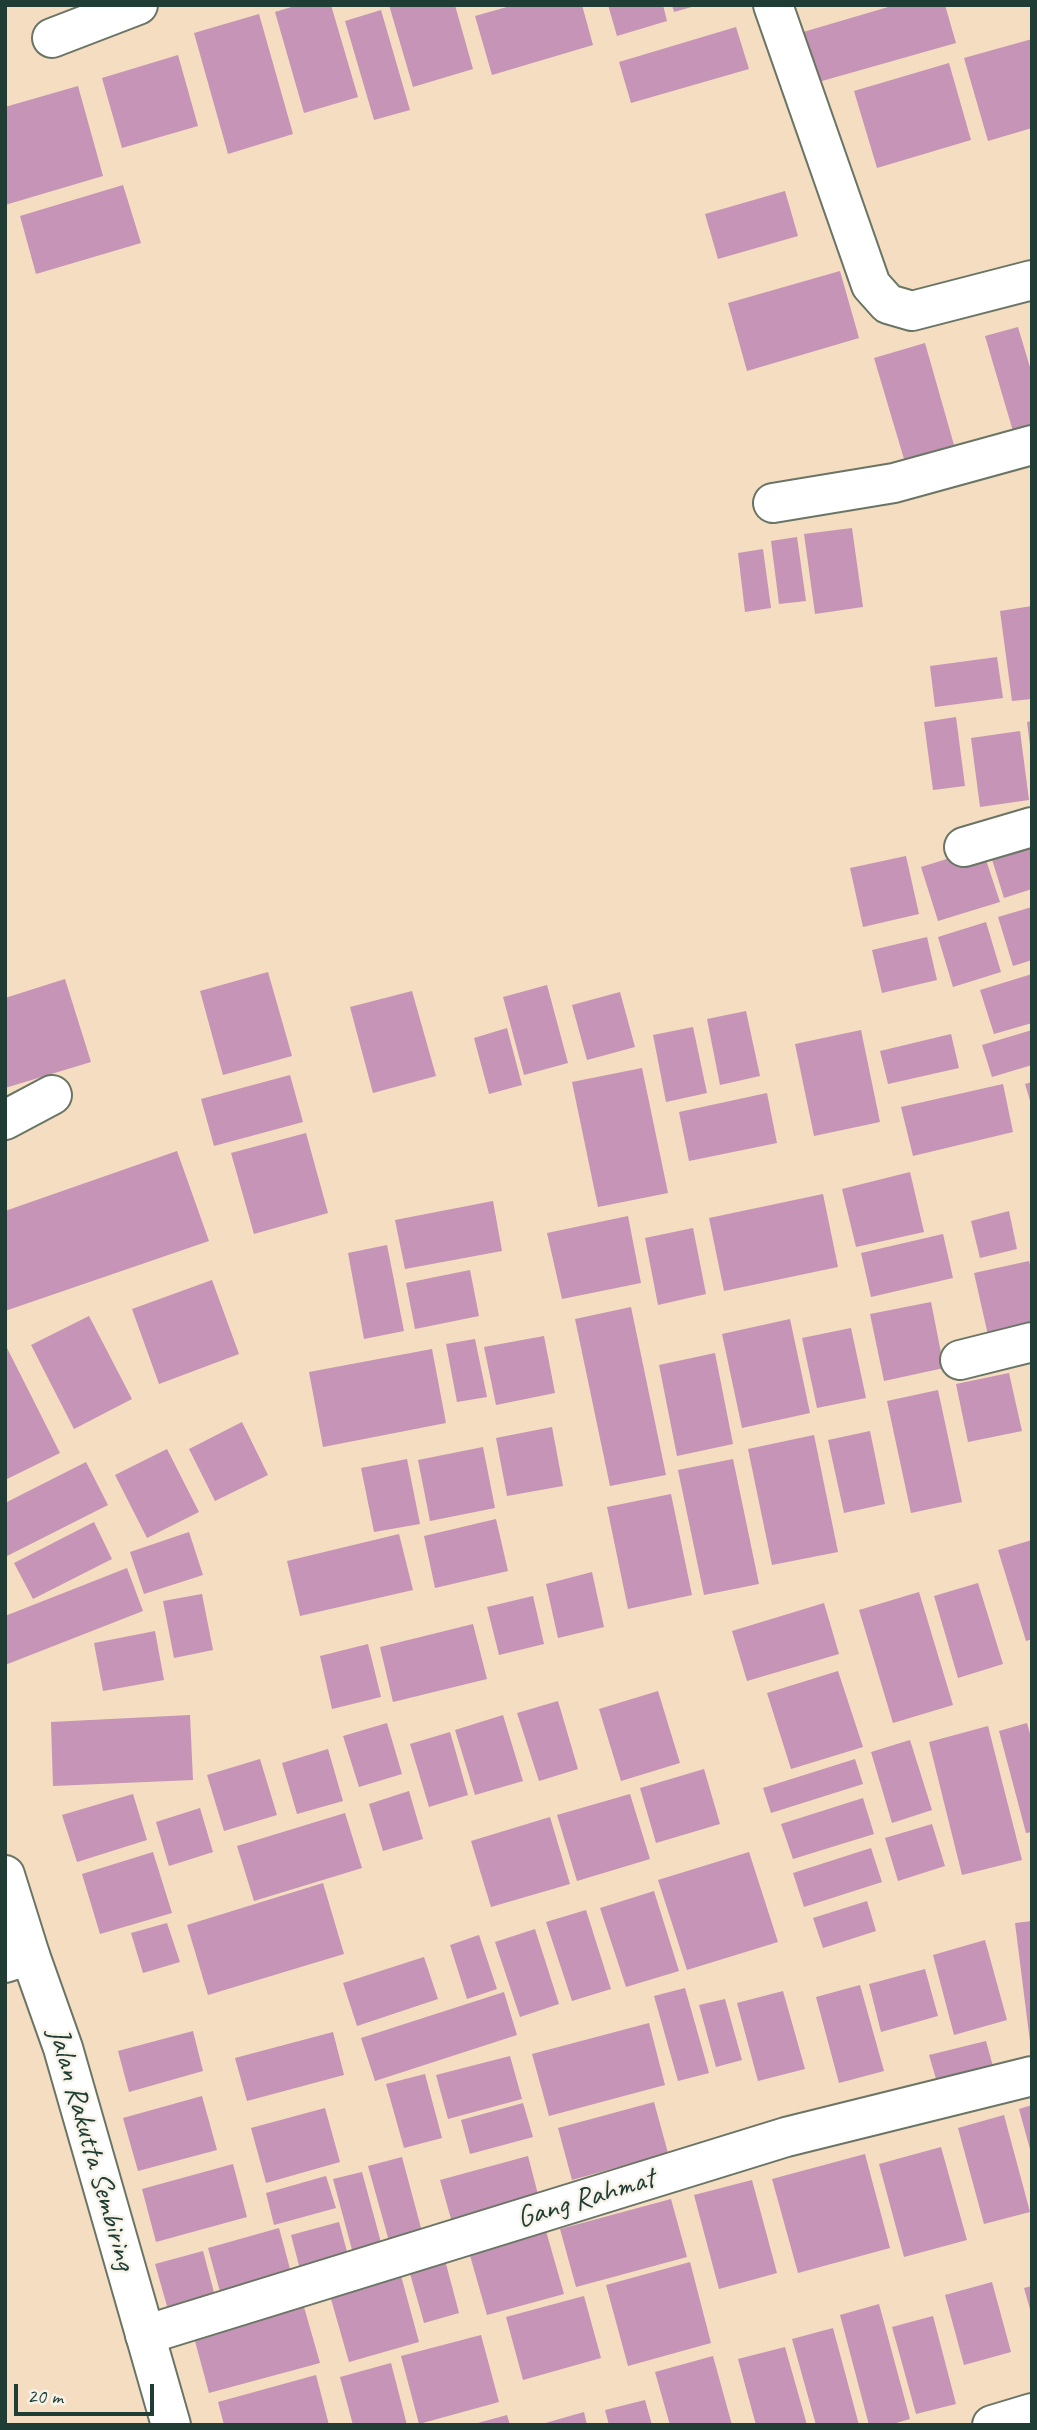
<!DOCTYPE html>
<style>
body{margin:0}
#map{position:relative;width:1037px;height:2430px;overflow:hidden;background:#f4ddc0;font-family:Caveat,sans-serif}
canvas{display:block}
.frame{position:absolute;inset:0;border:7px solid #1f3d34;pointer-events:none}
.scale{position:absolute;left:14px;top:2384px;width:140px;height:32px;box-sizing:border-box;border:4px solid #1f3d34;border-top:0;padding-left:9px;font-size:21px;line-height:24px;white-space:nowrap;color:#1f3d34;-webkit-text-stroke:5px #f7f3e8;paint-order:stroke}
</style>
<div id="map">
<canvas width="1037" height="2430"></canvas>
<div class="frame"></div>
<div class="scale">20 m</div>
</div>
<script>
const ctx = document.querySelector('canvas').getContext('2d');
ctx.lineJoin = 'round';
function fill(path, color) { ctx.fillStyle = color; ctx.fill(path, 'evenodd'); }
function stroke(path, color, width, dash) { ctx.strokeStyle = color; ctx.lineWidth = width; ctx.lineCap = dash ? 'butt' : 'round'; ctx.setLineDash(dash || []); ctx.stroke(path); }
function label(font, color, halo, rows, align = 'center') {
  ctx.font = font + ' Caveat,sans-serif'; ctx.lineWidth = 5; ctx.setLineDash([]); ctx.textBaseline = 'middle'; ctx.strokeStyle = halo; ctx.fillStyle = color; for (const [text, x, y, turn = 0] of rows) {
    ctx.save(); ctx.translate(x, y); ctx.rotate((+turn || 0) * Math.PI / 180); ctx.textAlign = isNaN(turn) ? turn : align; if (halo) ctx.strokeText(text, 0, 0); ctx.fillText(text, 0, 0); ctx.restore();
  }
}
fill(new Path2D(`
 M298,5H331L358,97L304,113L275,12Z
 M389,5H455L473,69L413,87Z
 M514,5H582L593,45L492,75L475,16Z
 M608,5H663L667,21L617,36Z
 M672,5H695V6L674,12Z
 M895,5H945L956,43L808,85L793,35Z
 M381,10L410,110L374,120L345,21Z
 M259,14L293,134L228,154L194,33Z
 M736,27L749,69L631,103L619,62Z
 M1032,39V128L988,141L964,58Z
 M178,55L198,126L122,148L102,78Z
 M949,63L971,140L877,168L854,91Z
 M78,86L103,176L5,205V107Z
 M123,185L141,243L36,274L20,216Z
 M785,191L798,236L718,259L705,214Z
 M840,271L859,338L747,371L728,303Z
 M1018,327L1032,374V433L1015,438L985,336Z
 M925,343L954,445L904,459L874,358Z
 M852,528L863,607L815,614L804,534Z
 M797,537L806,601L779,604L771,541Z
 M763,549L771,608L745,612L738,553Z
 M1032,606V699L1012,701L1000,611Z
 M997,657L1003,698L935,707L930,666Z
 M956,717L965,786L933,790L924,722Z
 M1032,721V746H1030L1027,722Z
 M1020,731L1029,800L980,807L971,738Z
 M1032,840V889L1004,898L990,853Z
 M982,848L1000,902L938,921L921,867Z
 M906,856L919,914L863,927L850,868Z
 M1032,907V960L1013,966L998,917Z
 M986,922L1001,972L953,987L938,937Z
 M927,937L937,980L882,993L872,950Z
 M268,972L292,1056L223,1075L200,991Z
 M1032,974V1023L994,1034L980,990Z
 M65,979L91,1062L5,1088V998Z
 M547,985L568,1063L524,1075L503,997Z
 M412,991L436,1076L373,1093L350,1007Z
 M620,992L635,1047L587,1060L572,1005Z
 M746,1011L760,1076L720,1085L707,1019Z
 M693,1027L707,1093L666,1102L653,1035Z
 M507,1028L522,1085L489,1094L474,1038Z
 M861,1030L880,1122L814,1136L795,1044Z
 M1032,1030V1065L992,1077L982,1045Z
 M951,1034L959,1068L888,1084L880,1051Z
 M642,1068L668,1193L598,1207L572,1082Z
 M290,1075L303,1122L214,1146L201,1099Z
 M1032,1082V1104H1031L1025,1084Z
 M1003,1084L1013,1132L913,1156L901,1107Z
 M767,1093L777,1143L689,1161L679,1112Z
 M306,1133L328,1213L254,1234L231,1153Z
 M177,1151L209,1241L5,1311V1211Z
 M910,1172L924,1232L856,1247L842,1189Z
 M823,1194L838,1267L724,1291L709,1218Z
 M493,1201L502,1251L405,1269L395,1220Z
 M1009,1211L1017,1249L980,1258L971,1221Z
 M628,1216L641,1283L562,1299L547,1233Z
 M693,1228L706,1294L658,1305L645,1238Z
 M943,1234L953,1278L871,1297L861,1253Z
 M387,1245L404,1331L364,1339L348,1253Z
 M1029,1261L1032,1272V1334L990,1344L974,1273Z
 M470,1270L479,1316L415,1329L406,1283Z
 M212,1280L239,1354L159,1384L132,1309Z
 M931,1302L944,1368L884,1381L870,1314Z
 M631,1307L666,1475L610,1486L575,1319Z
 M89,1316L132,1399L74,1429L31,1345Z
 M790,1319L810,1413L742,1428L722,1334Z
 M851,1328L866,1398L817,1408L802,1338Z
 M544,1336L555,1393L496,1405L484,1347Z
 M475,1339L487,1397L457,1402L446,1344Z
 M5,1344L60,1453L5,1480Z
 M432,1349L446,1423L323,1447L309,1372Z
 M715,1353L733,1444L677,1456L659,1365Z
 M1009,1373L1022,1431L968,1442L956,1384Z
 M938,1390L962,1502L911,1513L887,1401Z
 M242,1422L268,1475L215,1501L189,1449Z
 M552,1427L563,1486L507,1496L496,1438Z
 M870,1431L885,1504L844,1513L828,1440Z
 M814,1435L838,1552L772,1565L748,1449Z
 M483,1447L495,1508L430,1521L418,1460Z
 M167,1449L199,1512L147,1538L115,1475Z
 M407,1459L420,1524L374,1532L361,1468Z
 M733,1459L759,1584L704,1595L678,1470Z
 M86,1462L108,1505L5,1557V1503Z
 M671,1494L692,1595L628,1609L607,1507Z
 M496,1519L508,1571L435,1588L424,1536Z
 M94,1522L112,1559L33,1599L14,1563Z
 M189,1532L203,1575L144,1594L130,1552Z
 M399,1534L413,1590L300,1616L287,1561Z
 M1032,1540V1639L1026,1641L998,1550Z
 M127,1568L143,1611L5,1665V1616Z
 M592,1572L604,1627L558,1638L546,1584Z
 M978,1583L1003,1664L958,1678L934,1596Z
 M919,1592L953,1705L893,1723L859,1610Z
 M202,1594L213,1650L174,1658L163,1601Z
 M533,1596L544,1644L499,1655L487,1607Z
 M824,1603L839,1654L747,1681L732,1631Z
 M473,1624L487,1679L393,1702L380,1647Z
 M155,1631L164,1680L103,1691L94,1643Z
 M368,1644L381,1697L332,1709L320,1656Z
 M838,1671L863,1747L791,1769L767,1693Z
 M658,1691L680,1763L621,1781L599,1709Z
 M558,1701L578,1769L539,1781L517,1713Z
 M190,1715L193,1780L53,1786L51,1722Z
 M503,1715L523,1781L475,1795L455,1730Z
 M387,1723L402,1774L359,1787L343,1736Z
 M1027,1723L1032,1741V1832L1026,1833L999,1731Z
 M988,1726L1022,1860L962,1875L929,1742Z
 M450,1732L468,1795L429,1807L410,1744Z
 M910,1740L932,1810L892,1823L871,1752Z
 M328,1749L343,1801L297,1814L282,1763Z
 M260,1759L277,1815L224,1831L207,1775Z
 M855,1759L863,1784L771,1813L763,1788Z
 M704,1769L720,1824L656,1843L640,1788Z
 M409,1791L423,1839L383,1851L369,1804Z
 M133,1794L147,1840L77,1862L62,1815Z
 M630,1794L650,1859L577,1881L557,1815Z
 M863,1798L874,1834L793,1859L781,1824Z
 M200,1808L213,1852L169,1866L156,1822Z
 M345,1813L362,1868L254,1901L237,1846Z
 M550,1817L570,1884L491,1907L471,1841Z
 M932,1824L945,1866L898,1881L885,1838Z
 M871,1848L882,1882L804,1907L793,1873Z
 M153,1852L172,1913L100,1934L82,1874Z
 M749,1852L778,1942L687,1970L658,1880Z
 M323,1883L344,1954L208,1995L187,1925Z
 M654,1891L679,1971L626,1987L600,1908Z
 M867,1901L876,1931L823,1948L813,1918Z
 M586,1910L611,1989L572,2001L546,1922Z
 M1032,1921V2041L1030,2042L1015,1923Z
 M167,1923L180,1962L143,1973L131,1933Z
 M535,1929L559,2004L520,2017L495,1942Z
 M479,1935L497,1989L467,1999L450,1945Z
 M985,1940L1007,2020L954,2035L933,1955Z
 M424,1957L438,1999L357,2026L343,1983Z
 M925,1969L938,2016L881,2032L869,1984Z
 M860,1985L884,2071L839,2083L816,1997Z
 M685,1988L709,2073L678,2081L654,1996Z
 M783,1991L805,2069L758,2081L737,2003Z
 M504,1992L517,2035L375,2081L361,2038Z
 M725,1999L742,2060L716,2067L699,2005Z
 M649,2023L665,2085L549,2116L532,2054Z
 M193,2031L203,2071L129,2092L118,2051Z
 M333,2032L344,2075L247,2101L235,2058Z
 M986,2041L997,2081L941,2096L929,2055Z
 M510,2056L522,2099L448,2119L436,2075Z
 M425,2074L442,2138L404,2148L386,2084Z
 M202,2096L217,2150L138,2171L123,2118Z
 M654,2102L668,2153L572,2180L558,2128Z
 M523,2103L533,2137L470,2154L461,2120Z
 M1032,2105V2153H1031L1019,2109Z
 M325,2108L340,2162L266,2183L251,2128Z
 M1004,2115L1030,2212L984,2224L958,2128Z
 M941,2147L967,2240L904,2257L879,2164Z
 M865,2154L890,2248L798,2273L772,2179Z
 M528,2156L540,2202L453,2226L440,2180Z
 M402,2157L425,2243L392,2252L368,2166Z
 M233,2164L247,2217L156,2242L142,2189Z
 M362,2172L383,2250L354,2257L333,2179Z
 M326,2176L336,2208L274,2225L266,2193Z
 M752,2180L777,2273L719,2289L694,2195Z
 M671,2199L687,2257L576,2287L560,2229Z
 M339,2222L349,2259L301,2273L291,2235Z
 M279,2228L293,2280L222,2299L208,2248Z
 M546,2231L564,2294L487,2315L469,2252Z
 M203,2251L216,2300L169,2313L155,2264Z
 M445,2260L459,2313L424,2323L409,2270Z
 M690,2262L711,2343L628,2366L606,2285Z
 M400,2272L419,2342L349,2362L329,2292Z
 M992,2282L1011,2352L964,2365L945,2295Z
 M1032,2286V2313H1031L1024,2288Z
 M584,2296L601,2358L523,2380L506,2317Z
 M302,2300L320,2363L209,2393L192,2330Z
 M879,2304L910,2419L889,2425H869L840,2315Z
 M933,2316L956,2404L916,2414L892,2327Z
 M833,2328L859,2425H816L792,2339Z
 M481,2335L499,2402L419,2424L401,2356Z
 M785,2347L807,2425H756L738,2359Z
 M713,2356L732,2425H670L655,2372Z
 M391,2363L407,2425H353L340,2377Z
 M316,2375L329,2425H224L218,2402Z
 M645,2400L652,2425H609L605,2410Z
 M584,2412L587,2425H542V2424Z
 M507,2415L510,2425H474V2424Z`), '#c594b6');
const street = new Path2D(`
 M773,5L871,285L888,304L912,311L1032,280
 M52,38L138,5
 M773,503L894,483L1032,445
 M964,847L1032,827
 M5,1120L52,1095
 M960,1360L1032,1342
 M5,1963L30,1955
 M145,2335L786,2137L1032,2076
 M992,2425L1032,2413`);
const secondary = new Path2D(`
 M5,1875L30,1955L63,2048L171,2425`);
stroke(street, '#6a7565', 42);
stroke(secondary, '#6a7565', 42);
stroke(street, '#fff', 38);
stroke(secondary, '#fff', 38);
label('30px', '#1f3d34', '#f7f3e8', [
 ["Jalan Rakutta Sembiring",91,2149,74],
 ["Gang Rahmat",586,2199,-17]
]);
</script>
